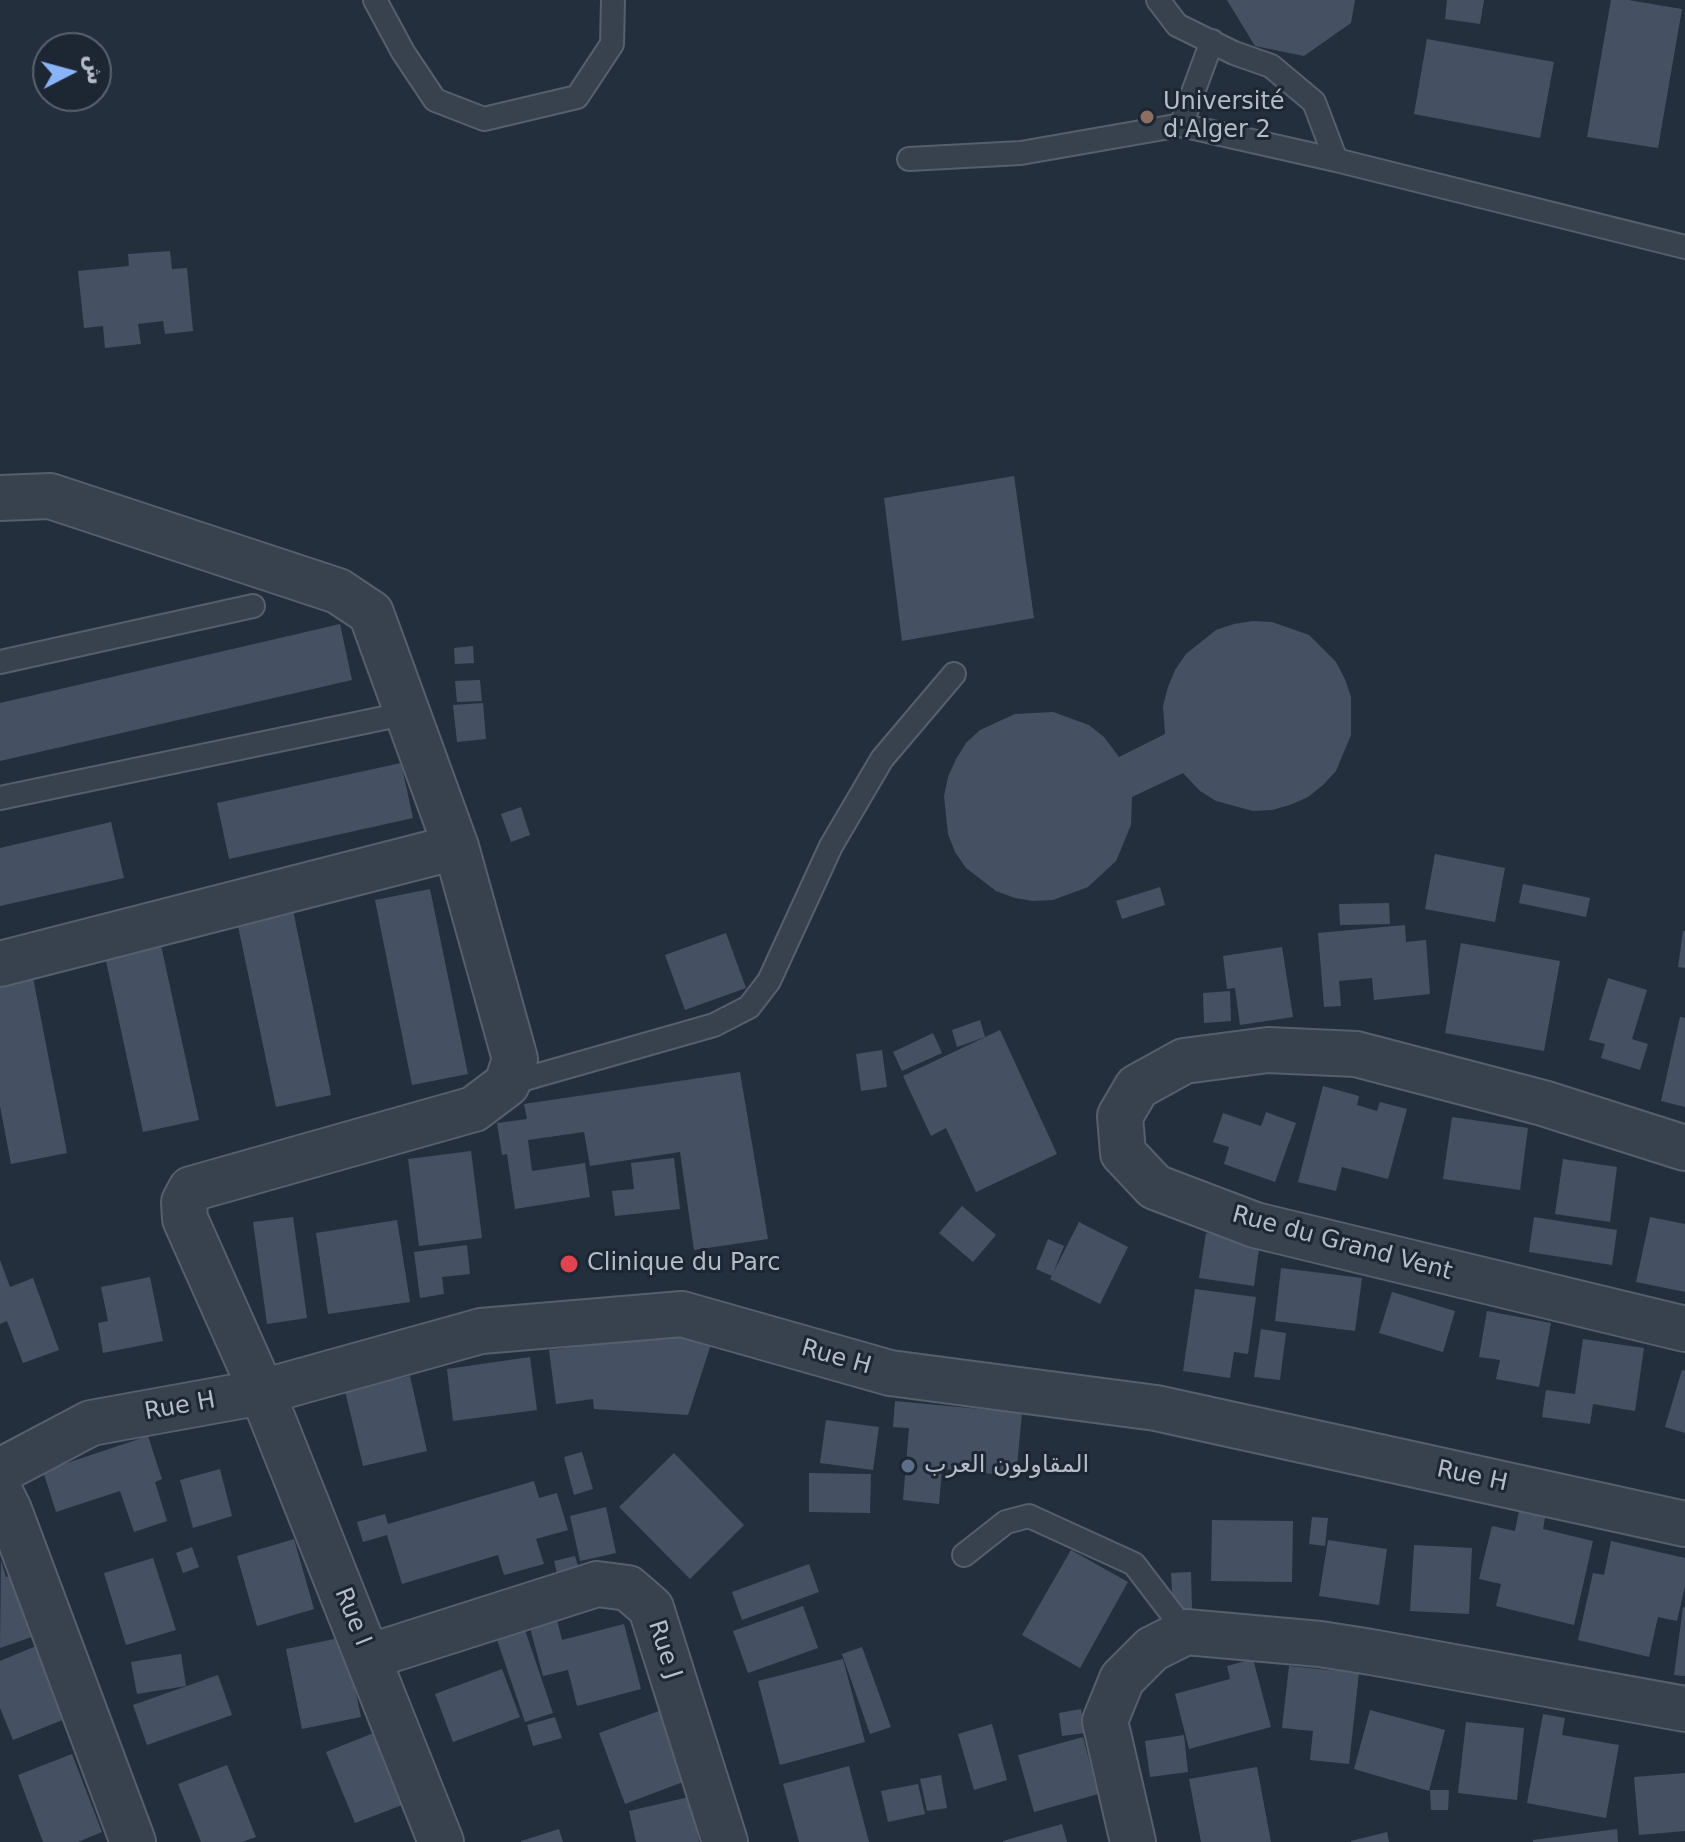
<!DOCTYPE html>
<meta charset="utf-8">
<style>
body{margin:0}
#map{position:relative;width:1685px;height:1842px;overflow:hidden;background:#242f3e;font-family:"DejaVu Sans","Noto Naskh Arabic",sans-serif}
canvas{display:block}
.north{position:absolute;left:32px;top:32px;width:80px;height:80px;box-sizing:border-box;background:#1d2633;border:2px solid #59626f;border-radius:50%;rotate:84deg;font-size:22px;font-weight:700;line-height:32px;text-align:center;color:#b4bcc9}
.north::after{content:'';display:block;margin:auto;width:28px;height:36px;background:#8ab4f8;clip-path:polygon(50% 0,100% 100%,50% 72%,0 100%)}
</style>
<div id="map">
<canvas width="1685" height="1842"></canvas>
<div class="north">ش</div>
</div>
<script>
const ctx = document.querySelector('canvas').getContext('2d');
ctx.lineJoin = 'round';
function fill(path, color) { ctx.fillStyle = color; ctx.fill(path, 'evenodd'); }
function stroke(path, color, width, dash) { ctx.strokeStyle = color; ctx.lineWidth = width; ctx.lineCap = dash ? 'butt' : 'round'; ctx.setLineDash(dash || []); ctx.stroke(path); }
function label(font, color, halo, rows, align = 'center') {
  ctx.font = font + ' "DejaVu Sans","Noto Naskh Arabic",sans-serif'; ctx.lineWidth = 6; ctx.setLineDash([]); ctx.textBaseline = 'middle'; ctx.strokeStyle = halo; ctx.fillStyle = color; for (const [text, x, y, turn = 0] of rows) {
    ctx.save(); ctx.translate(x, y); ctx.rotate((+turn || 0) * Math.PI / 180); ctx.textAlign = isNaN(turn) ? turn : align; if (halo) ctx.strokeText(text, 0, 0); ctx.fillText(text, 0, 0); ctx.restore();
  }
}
fill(new Path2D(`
 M1227,0H1355L1351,23L1304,56L1255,46Z
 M1447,0H1484L1480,24L1445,19Z
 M1611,0H1628L1682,9L1658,148L1587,137Z
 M1427,39L1554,62L1540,138L1414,114Z
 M170,251L172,269L187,268L193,331L165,334L163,321L138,324L141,344L105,348L103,326L84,328L78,271L129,266L128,254Z
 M1014,476L1034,618L902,641L884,498Z
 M1253,621L1272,622L1309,635L1336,662L1345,679L1351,697V735L1336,771L1323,785L1308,797L1290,805L1272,810L1253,811L1216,801L1200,791L1183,773L1132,797L1131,825L1116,861L1088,887L1053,900L1033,901L1015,898L996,891L966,868L955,852L948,834L944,796L948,777L956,759L966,743L980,730L1015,714L1053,712L1089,725L1104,737L1119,757L1165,734L1163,706L1168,687L1175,670L1186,654L1216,630L1234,624Z
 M340,624L352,680L0,761V703Z
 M473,646L474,663L455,664L454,648Z
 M480,680L482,701L457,702L455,681Z
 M483,703L486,739L457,742L453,705Z
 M401,763L413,818L229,859L217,803Z
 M521,807L530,835L511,842L501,814Z
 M111,822L124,878L0,906V848Z
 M1435,854L1505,868L1495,922L1425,909Z
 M1523,884L1590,898L1586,917L1519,903Z
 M1160,887L1165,905L1122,919L1116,901Z
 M430,889L468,1074L412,1085L375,900Z
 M1389,903L1390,924L1340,925L1339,904Z
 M293,910L331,1095L276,1107L237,921Z
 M1405,925L1406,942L1426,940L1430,994L1374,1000L1372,978L1339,981L1341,1006L1324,1007L1318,933Z
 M1683,931H1685V968L1678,967Z
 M726,933L746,988L685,1010L665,955Z
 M159,936L199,1120L143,1132L103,947Z
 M1461,943L1560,961L1544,1051L1445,1033Z
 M1282,947L1293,1017L1240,1025L1235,988L1227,989L1223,956Z
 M31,967L67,1153L11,1164L0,1106V973Z
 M1608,978L1647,990L1632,1039L1648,1044L1640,1070L1601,1058L1605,1044L1589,1040Z
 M1230,991L1231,1021L1204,1023L1203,993Z
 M1680,1017L1685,1018V1107L1661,1101Z
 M980,1020L985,1037L957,1047L952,1030Z
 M1000,1030L1057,1154L976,1192L946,1128L931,1136L903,1076Z
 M933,1033L942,1053L902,1071L893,1052Z
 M882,1050L887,1087L861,1091L856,1054Z
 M740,1072L768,1239L694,1250L680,1152L590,1166L584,1132L528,1140L532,1171L585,1163L590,1197L515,1209L507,1154L502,1155L497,1123L527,1119L524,1104Z
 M1323,1086L1359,1096L1357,1105L1377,1111L1380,1102L1407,1109L1388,1179L1342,1167L1336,1191L1298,1182Z
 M1266,1112L1296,1123L1275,1182L1224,1164L1229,1147L1213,1142L1223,1113L1261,1126Z
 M1452,1117L1528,1128L1520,1190L1443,1179Z
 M471,1151L482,1238L419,1246L408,1159Z
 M674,1158L680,1209L615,1216L612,1191L634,1189L631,1163Z
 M1563,1159L1617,1167L1610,1222L1555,1214Z
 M962,1206L996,1235L973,1262L939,1233Z
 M293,1217L307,1318L267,1324L253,1222Z
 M1534,1217L1617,1230L1612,1265L1529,1252Z
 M1650,1217L1685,1224V1292L1636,1282Z
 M397,1220L410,1302L328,1314L316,1233Z
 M1079,1222L1128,1247L1100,1304L1050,1279L1052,1276L1036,1269L1048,1239L1064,1246L1053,1273Z
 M1206,1233L1260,1241L1254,1286L1199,1278Z
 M467,1245L470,1274L442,1277L444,1294L420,1298L414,1252Z
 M0,1260L10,1287L33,1278L59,1350L23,1363L7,1321L0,1324Z
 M1281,1268L1362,1278L1355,1331L1275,1321Z
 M150,1277L163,1341L103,1353L98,1323L108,1321L101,1287Z
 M1195,1289L1256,1297L1248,1354L1234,1352L1230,1378L1183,1371Z
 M1392,1292L1455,1311L1443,1352L1379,1333Z
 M1487,1311L1551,1323L1539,1387L1496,1379L1500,1360L1479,1357Z
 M1261,1329L1286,1333L1280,1380L1254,1377Z
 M615,1332L713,1338L688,1415L594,1409L593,1399L556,1404L549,1350L616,1342Z
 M1583,1339L1644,1348L1635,1411L1593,1404L1590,1424L1542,1417L1546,1390L1575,1394Z
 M530,1357L537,1410L453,1421L447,1369Z
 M1682,1370L1685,1371V1433L1665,1427Z
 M410,1376L427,1451L363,1466L345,1391Z
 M895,1401L1022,1413L1016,1476L942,1469L939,1504L903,1500L909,1428L893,1427Z
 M826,1420L879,1427L873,1470L820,1463Z
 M148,1436L162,1479L155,1482L167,1521L134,1532L120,1491L56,1512L43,1471Z
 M582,1452L593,1489L574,1495L564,1457Z
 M674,1453L744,1525L690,1579L619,1507Z
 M220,1469L232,1516L193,1528L180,1480Z
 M809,1473L871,1474L870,1513L809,1512Z
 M534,1481L539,1498L557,1493L568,1530L536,1539L544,1564L504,1575L498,1555L402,1584L387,1535L363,1542L357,1522L385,1514L388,1524Z
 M1520,1506L1546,1512L1543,1529L1593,1541L1574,1625L1496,1606L1501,1584L1479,1579L1492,1526L1515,1531Z
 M606,1507L616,1553L580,1561L570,1516Z
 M1312,1517L1328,1518L1325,1546L1309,1544Z
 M1212,1520L1293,1521L1292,1582L1211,1581Z
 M294,1539L314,1609L257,1626L237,1556Z
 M1328,1540L1387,1549L1379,1605L1319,1596Z
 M1611,1541L1685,1558V1586L1677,1621L1658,1617L1649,1657L1578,1640L1593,1573L1604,1575Z
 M1414,1545L1472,1548L1469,1614L1410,1611Z
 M192,1547L199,1567L183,1573L176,1553Z
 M1071,1550L1128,1582L1080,1668L1022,1635Z
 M575,1556L582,1580L560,1585L554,1561Z
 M153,1558L176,1630L126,1645L104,1573Z
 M1,1560L6,1577L20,1573L40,1634L0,1648Z
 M809,1564L819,1592L742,1620L732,1592Z
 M1191,1572L1192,1609L1173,1610L1171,1573Z
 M803,1606L818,1648L748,1673L733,1631Z
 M1683,1607L1685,1608V1676L1674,1675Z
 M556,1616L562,1640L624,1624L641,1689L577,1706L568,1670L543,1676L529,1624Z
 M521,1618L553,1713L525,1722L493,1628Z
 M344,1637L361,1717L302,1729L286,1649Z
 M36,1646L65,1719L13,1740L0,1708V1661Z
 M862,1647L891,1727L870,1734L842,1654Z
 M181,1654L186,1686L137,1694L131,1662Z
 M843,1659L865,1742L780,1765L758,1681Z
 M1253,1659L1271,1727L1189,1749L1175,1694L1230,1679L1227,1666Z
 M1289,1666L1359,1673L1349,1764L1310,1760L1313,1731L1282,1728Z
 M502,1669L520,1717L453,1742L435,1694Z
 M218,1675L232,1715L147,1745L133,1705Z
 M670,1707L696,1777L625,1804L599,1733Z
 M1081,1709L1085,1733L1062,1736L1059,1713Z
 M1370,1710L1445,1730L1429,1791L1354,1769Z
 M1543,1714L1565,1718L1562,1735L1619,1745L1606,1818L1527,1803Z
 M555,1717L562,1738L533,1746L527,1725Z
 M1466,1722L1524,1728L1517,1800L1458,1793Z
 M992,1724L1007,1780L974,1790L958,1734Z
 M376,1732L405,1804L355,1823L326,1752Z
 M1184,1735L1188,1772L1150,1777L1145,1741Z
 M1083,1737L1098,1794L1034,1812L1018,1755Z
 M72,1754L102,1832L78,1842H43L18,1775Z
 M227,1765L256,1837L242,1842H201L178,1784Z
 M849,1766L869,1842H799L783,1784Z
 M1257,1767L1271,1842H1201L1189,1779Z
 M1685,1773V1831L1639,1835L1634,1777Z
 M941,1775L947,1808L927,1811L920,1779Z
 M918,1784L925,1814L888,1822L881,1791Z
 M1430,1790H1449L1448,1810H1431Z
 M689,1797L699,1842H636L629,1811Z
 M1062,1824L1067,1842H1003V1841Z
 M559,1829L563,1842H521V1841Z
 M1617,1829L1618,1842H1533V1840Z
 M1387,1832L1389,1842H1351V1841Z`), '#455162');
const lane = new Path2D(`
 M375,0L403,52L435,100L484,119L577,97L612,44L613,0
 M1158,0L1177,25L1234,53L1271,66L1314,102L1336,160L1685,247
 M1181,125L1212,41
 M909,159L1021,153L1181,125L1336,160
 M0,662L253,606
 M0,798L408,713
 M507,1084L714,1025L749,1007L769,981L831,846L882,759L954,674
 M964,1555L1006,1522L1029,1516L1134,1564L1186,1632`);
const street = new Path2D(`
 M0,498L50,496L338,591L371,613L456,847L515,1059L507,1084L474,1109L191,1189L184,1202L185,1219L262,1392L441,1842
 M0,964L456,847
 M1685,1148L1543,1103L1356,1054L1268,1050L1184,1061L1137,1087L1120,1116L1123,1153L1155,1187L1255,1225L1685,1329
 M0,1471L91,1423L262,1392L481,1331L682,1314L890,1373L1156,1408L1685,1524
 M0,1492L9,1510L133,1842
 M368,1657L597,1584L628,1588L651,1608L725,1842
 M1133,1842L1105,1721L1122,1679L1152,1649L1186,1632L1320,1644L1371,1652L1685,1709`);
stroke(lane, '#565f6c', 26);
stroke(street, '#565f6c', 48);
stroke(lane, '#38414e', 22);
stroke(street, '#38414e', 44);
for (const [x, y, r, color] of [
 [1147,117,8,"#8d6e63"],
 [569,1264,10,"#e0444e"],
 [908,1466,8,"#5c6f8a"]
]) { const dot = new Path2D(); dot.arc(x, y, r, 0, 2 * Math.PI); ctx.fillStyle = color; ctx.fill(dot); stroke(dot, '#1d2633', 3); }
label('24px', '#b4bcc9', '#1d2633', [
 ["Université",1163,103],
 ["d'Alger 2",1163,131],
 ["Clinique du Parc",587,1264],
 ["المقاولون العرب",924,1466]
], 'left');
label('24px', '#b4bcc9', '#1d2633', [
 ["Rue du Grand Vent",1342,1244,15],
 ["Rue H",836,1358,16],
 ["Rue H",180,1407,-10],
 ["Rue H",1472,1477,12],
 ["Rue I",352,1617,68],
 ["Rue J",664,1650,72]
]);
</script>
